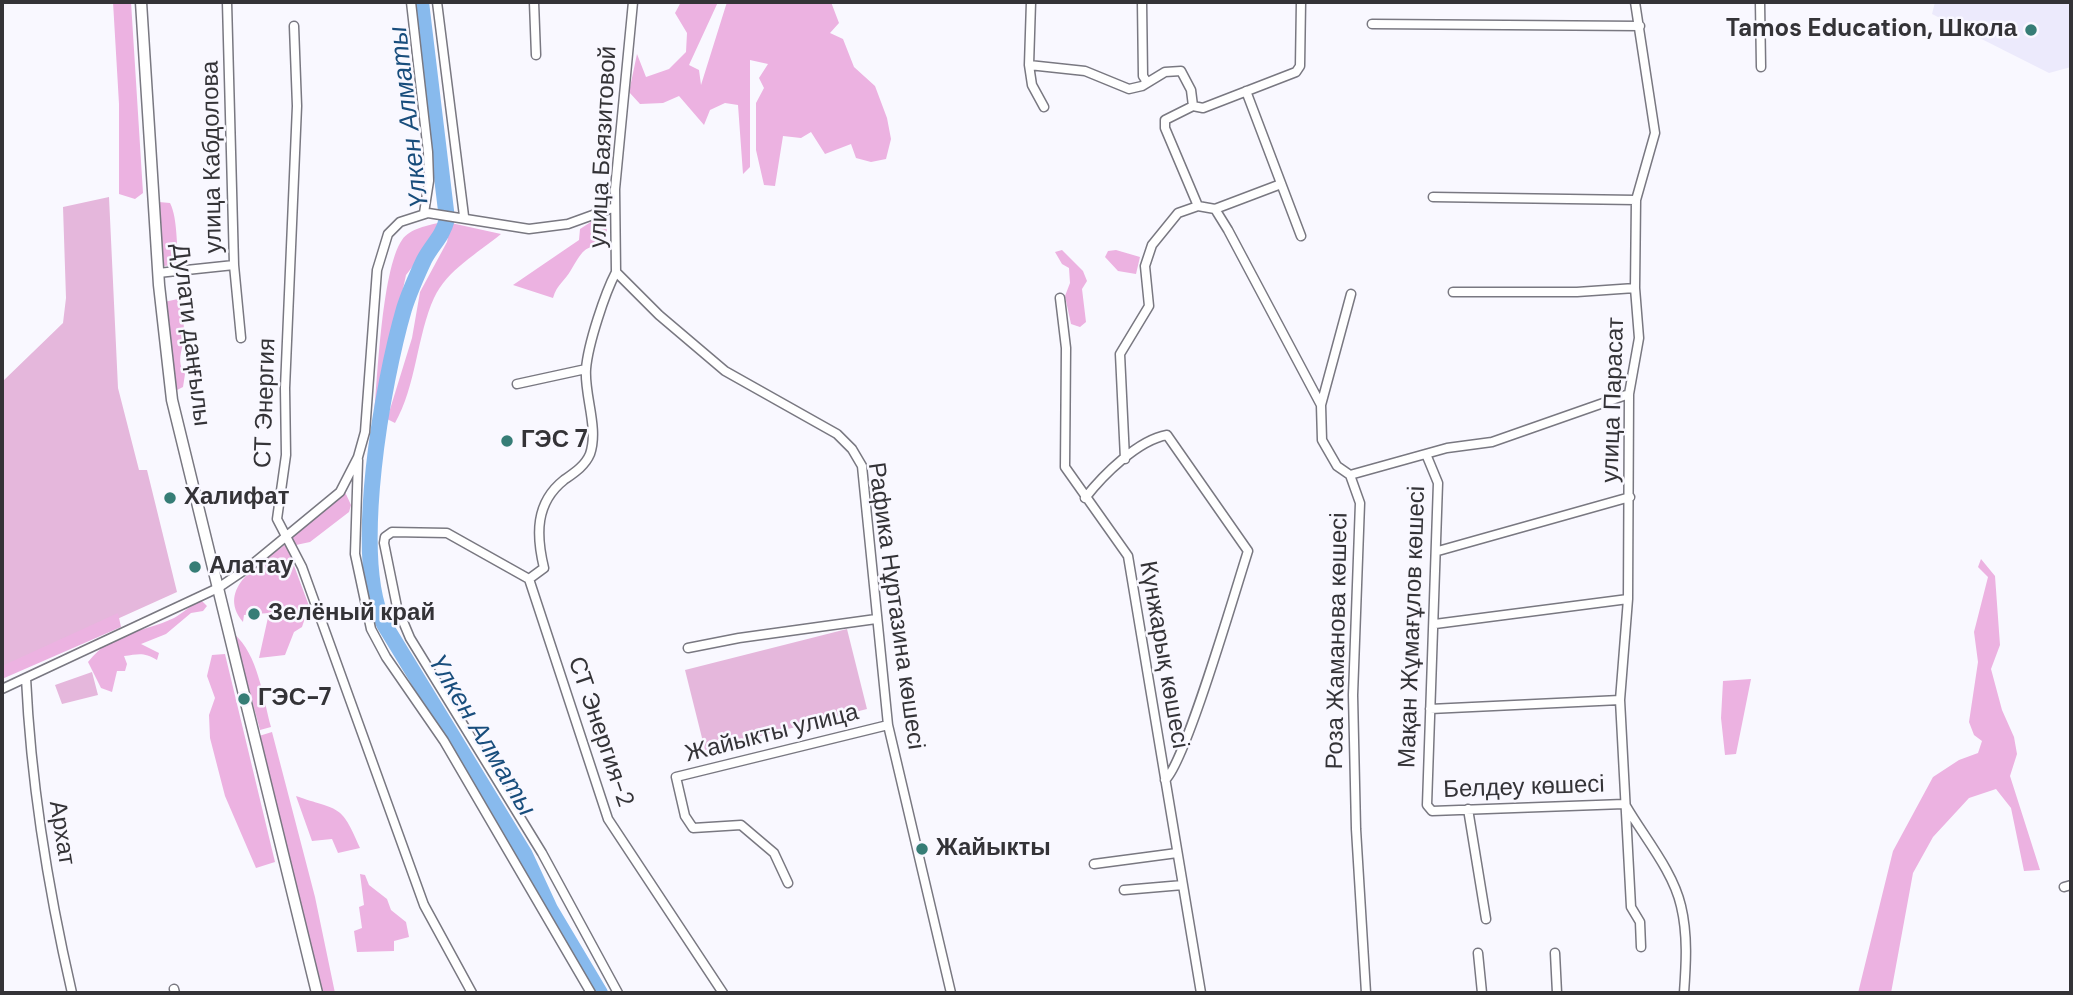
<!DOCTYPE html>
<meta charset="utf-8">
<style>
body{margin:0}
#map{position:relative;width:2073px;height:995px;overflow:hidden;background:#f9f8ff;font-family:"DM Sans",sans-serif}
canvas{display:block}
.frame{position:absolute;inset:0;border:4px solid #343337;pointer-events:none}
</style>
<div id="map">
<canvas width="2073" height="995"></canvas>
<div class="frame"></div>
</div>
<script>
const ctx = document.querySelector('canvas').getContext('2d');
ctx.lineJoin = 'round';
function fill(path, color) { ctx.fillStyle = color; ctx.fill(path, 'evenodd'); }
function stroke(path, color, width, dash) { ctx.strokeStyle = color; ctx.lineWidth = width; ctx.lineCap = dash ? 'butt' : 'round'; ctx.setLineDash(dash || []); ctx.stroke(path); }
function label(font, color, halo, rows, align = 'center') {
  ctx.font = font + ' "DM Sans",sans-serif'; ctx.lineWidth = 5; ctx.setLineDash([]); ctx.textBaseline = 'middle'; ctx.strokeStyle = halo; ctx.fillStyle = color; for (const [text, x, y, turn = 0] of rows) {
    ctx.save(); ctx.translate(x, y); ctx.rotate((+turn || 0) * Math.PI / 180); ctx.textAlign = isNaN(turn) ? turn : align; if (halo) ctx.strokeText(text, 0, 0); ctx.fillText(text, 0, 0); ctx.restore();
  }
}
fill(new Path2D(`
 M1935,2H2071V67L2049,73L1932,14Z`), '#eceafc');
fill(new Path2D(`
 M109,197L118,388L139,470H147L177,592L2,671V382L63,323L66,298L63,207Z
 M847,629L867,709L705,750L685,670Z
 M92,672L98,695L62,704L55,685Z`), '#e5b7dc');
fill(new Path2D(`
 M113,2H131L143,193L135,199L119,194V104Z
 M681,2H718L689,65L699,70L701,85L727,2H831L839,23L830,33L843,39L854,67L875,86L887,118L891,139L886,159L871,162L856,158L851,144L825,154L811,132L801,138L783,136L775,186L764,185L756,150V103L764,88L759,78L768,64L750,60V167L743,174L738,105L725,103L710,110L704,125L679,96L663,103L640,104L629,92L637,54L646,77L669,69L686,52L687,33L675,13Z
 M159,202L170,203C178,219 176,246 179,265L163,266Z
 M600,216L607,225L606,245C584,245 582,252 571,270C565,281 557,284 553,298L513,285L579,240L580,229Z
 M441,222L430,244L406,275L373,429C377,388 381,270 402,240C410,228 428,226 441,222Z
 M451,223L501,234C477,254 448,269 434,298C417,335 416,387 395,423L387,419L412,338L420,292L447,242Z
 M1062,250L1083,271L1087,281L1082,289L1086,322L1080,327L1071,324L1065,296L1070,283L1069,268L1062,264L1055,252Z
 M1116,250L1140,257L1136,274L1118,271L1105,257L1108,251Z
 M178,299C180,310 185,323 184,334C184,349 175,360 185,374L183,387L175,391L164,302Z
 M345,492L351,505L349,512L310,542L296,545L291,537Z
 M286,544L309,606L302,627L294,632L285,655L259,658L269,613L244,615L243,622C215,588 261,563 286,544Z
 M1981,559L1995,576L2000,645L1991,669L2002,710L2014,737L2017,754L2010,776L2040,870L2024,871L2011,808L1996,789L1969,798L1933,837L1913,873L1891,993H1858L1893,851L1933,777L1959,760L1978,753L1982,741L1974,735L1969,722L1978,662L1974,632L1988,577L1978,567Z
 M201,600L207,606L203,611L191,613L166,634L141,644L159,653L157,660C144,652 139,654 124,656L127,664L125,671H117L112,692L101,688L88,662C115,629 140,634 174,618C183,613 191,605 201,600Z
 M118,613L121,627L2,679V666Z
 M234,634C258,654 263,698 271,727L260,730Z
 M225,654L275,862L256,868L225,796L210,738L209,715L215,698L207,676L212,655Z
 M1751,679L1736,754L1725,755L1721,718L1723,681Z
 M272,732L315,897L335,993H323L259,736Z
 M296,796C338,811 341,802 360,848L338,853L332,839L312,841Z
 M360,874L365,875L369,885L387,899L391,910L406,922L409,937L394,941V951L357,952L354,931L362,928L359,907L364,905Z`), '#ecb2e1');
stroke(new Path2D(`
 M421,2L447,219C442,238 433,243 424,260C417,275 409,293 404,309C383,381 351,557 384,624L525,855L550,909L600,993`), '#88baed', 16);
const minor = new Path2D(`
 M227,2L234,265L241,338
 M411,2L428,152L429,181L424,213
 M437,2L464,216
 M534,2L536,55
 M633,2L615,189L616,272L659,315L725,371L837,434L852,449L862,466L888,725L951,993
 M1031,2L1029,65L1085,71L1129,89L1142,86L1165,72L1181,71L1191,90L1193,106L1165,120V128L1198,206
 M1142,2L1143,76L1147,82
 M1635,2L1655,133L1636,200L1635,288L1639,338L1629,394L1628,599L1620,700L1631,907L1640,922L1641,947
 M1760,2L1761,67
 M1372,24L1640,26
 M294,26L297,106L285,388L286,455L277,519L302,567L424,905L472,993
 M1029,65L1032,85L1044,107
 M1246,91L1301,236
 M1193,106L1203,108L1296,72L1300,66L1301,2
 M1433,197L1636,200
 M1215,209L1281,184
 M616,272C605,293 588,344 586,369C584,395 599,428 590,454C585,466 574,473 564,480C535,503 536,535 544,568L529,579L447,533L392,532L385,537L384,543L397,607L410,638L542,853L618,993
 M158,273L234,265
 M1453,292H1577L1635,288
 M1060,298L1066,348L1065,467L1128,556L1201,993
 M517,384L586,369
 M1321,405L1351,294
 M1426,454L1438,483L1427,805L1432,811L1624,804
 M1125,459L1120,354L1149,306L1145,266L1152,245L1178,213L1198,206L1215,209L1228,230L1321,405L1322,440L1337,466L1350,475L1360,503L1353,695L1356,829L1366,993
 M358,460L355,554L371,629L386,657L444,741L591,993
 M1350,475L1447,448L1492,442L1629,394
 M1085,498C1103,475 1138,440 1167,435L1248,551C1236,588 1185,764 1165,780
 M1438,551L1630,497
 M529,579L608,819L723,993
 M1435,624L1628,599
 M688,648L739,638L876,619
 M26,678C31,785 48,889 72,993
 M2,689L218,588L249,567L340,492L358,457L365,432L377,270L388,234L400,222L428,213L529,229L568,224L615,207
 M1430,709L1620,700
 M1626,806C1644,837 1673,871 1681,906C1688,935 1686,965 1684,993
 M1468,809L1486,919
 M1094,864L1177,853
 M788,883L774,853L741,825L693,828L685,816L676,777L888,725
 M2064,887L2071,885
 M1124,890L1183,885
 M1478,953L1482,993
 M1555,953L1557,993
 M174,989L175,993`);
const major = new Path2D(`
 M141,2L159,285L172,400L317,993`);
stroke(minor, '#797881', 11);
stroke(major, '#797881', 13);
stroke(minor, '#fff', 8);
stroke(major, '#fff', 10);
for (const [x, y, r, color] of [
 [2031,30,7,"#367d76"],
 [507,441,7,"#367d76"],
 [170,498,7,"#367d76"],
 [195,567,7,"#367d76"],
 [254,614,7,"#367d76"],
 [244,699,7,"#367d76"],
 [922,849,7,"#367d76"]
]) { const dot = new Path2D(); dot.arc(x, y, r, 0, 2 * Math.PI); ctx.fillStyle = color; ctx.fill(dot); stroke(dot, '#f9f8ff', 2.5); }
label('bold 24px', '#343337', '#f9f8ff', [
 ["Tamos Education, Школа",2017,30,"right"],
 ["ГЭС 7",521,441],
 ["Халифат",184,498],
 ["Алатау",209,567],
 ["Зелёный край",268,614],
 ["ГЭС-7",258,699],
 ["Жайыкты",936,849]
], 'left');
label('24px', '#343337', '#f9f8ff', [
 ["улица Баязитовой",604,147,-87],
 ["улица Кабдолова",213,157,-91],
 ["Дулати даңғылы",190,335,83],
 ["улица Парасат",1614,400,-88],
 ["СТ Энергия",266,403,-88],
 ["Рафика Нұртазина көшесі",895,606,82],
 ["Мақан Жұмағұлов көшесі",1413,627,-88],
 ["Роза Жаманова көшесі",1338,641,-89],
 ["Күнжарық көшесі",1163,655,80],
 ["СТ Энергия-2",600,732,71],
 ["Жайыкты улица",772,734,-14],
 ["Белдеу көшесі",1524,788,-2],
 ["Архат",61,833,81]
]);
label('italic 26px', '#184d7c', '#f9f8ff', [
 ["Үлкен Алматы",410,117,-97],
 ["Үлкен Алматы",481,736,59]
]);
</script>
